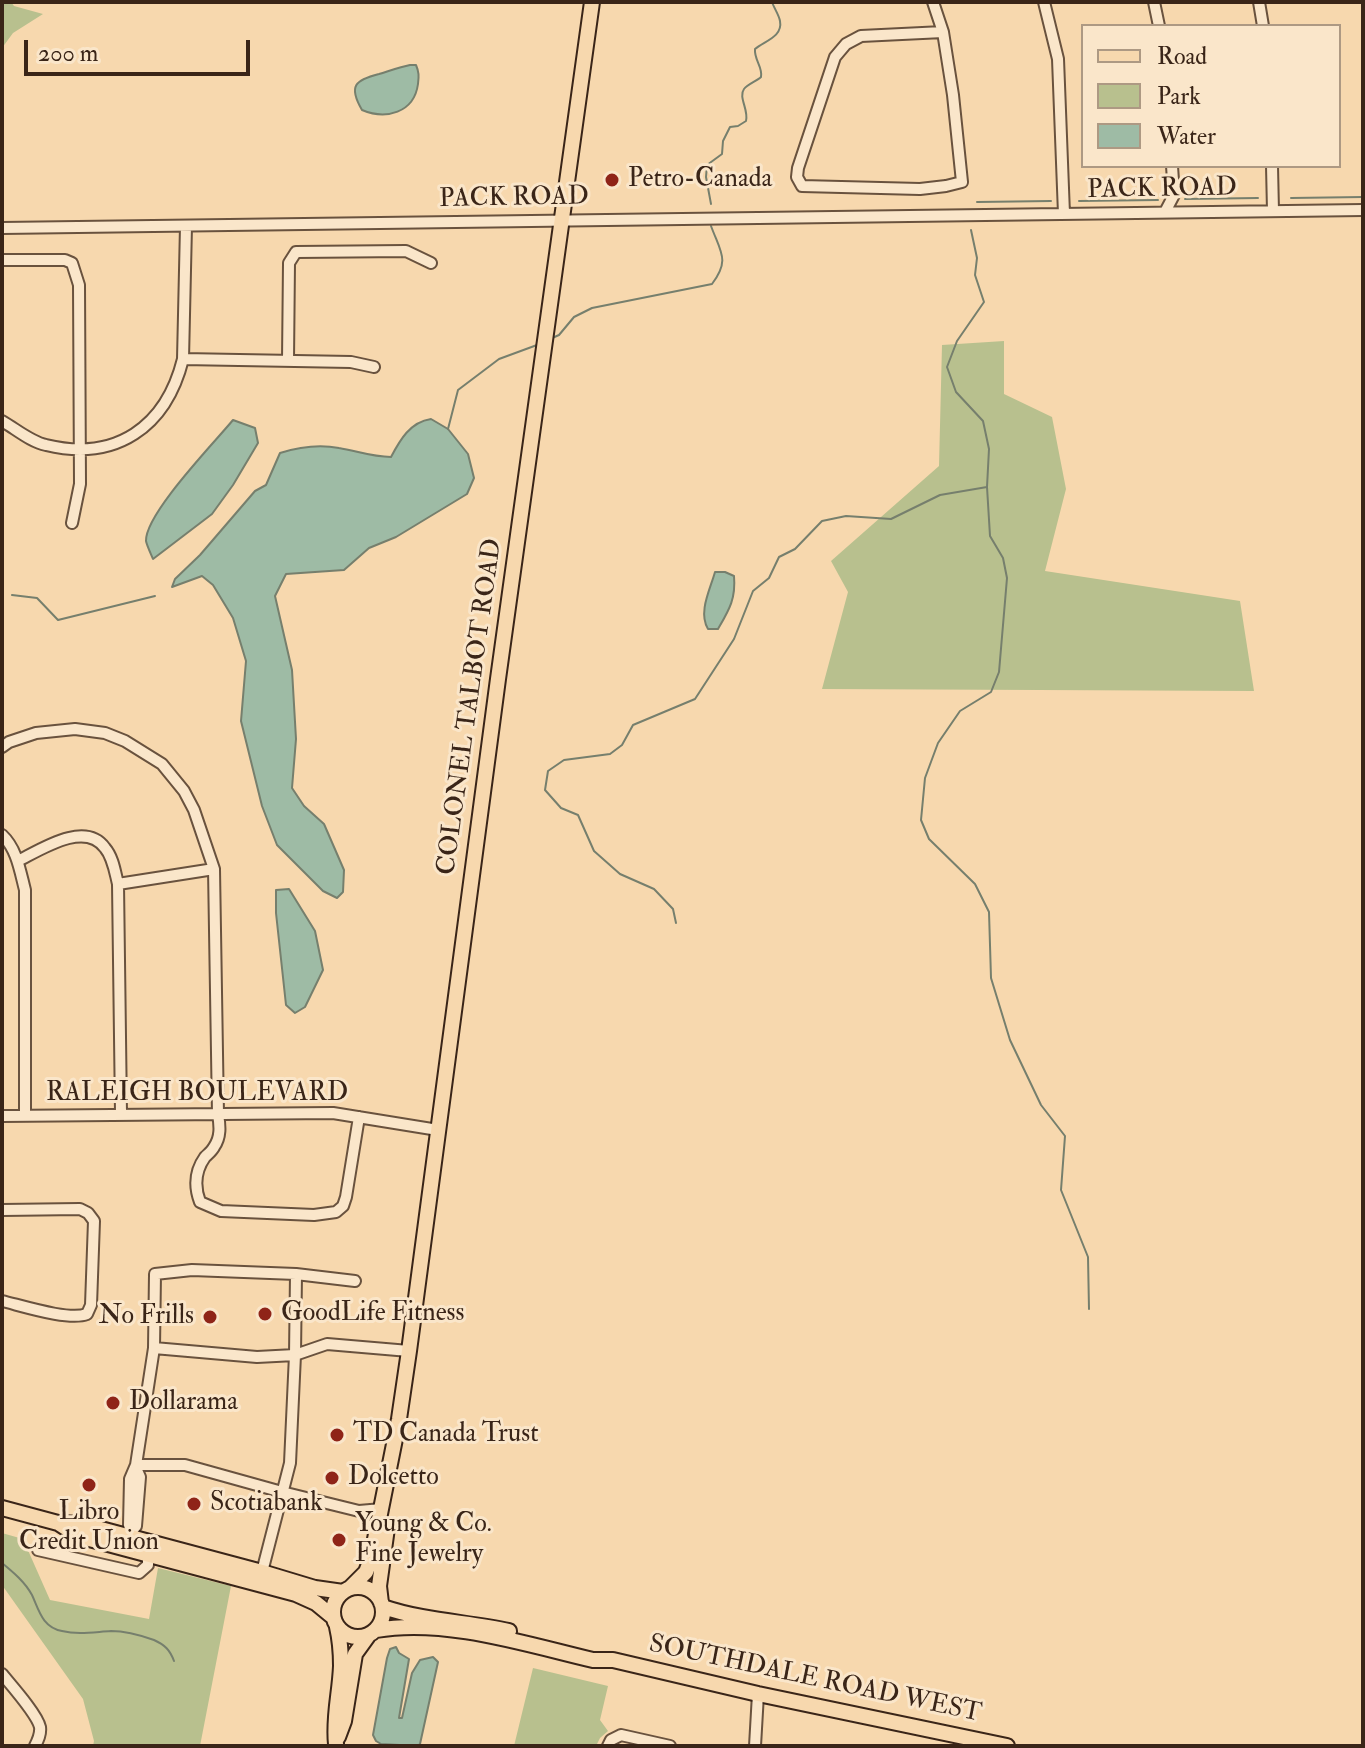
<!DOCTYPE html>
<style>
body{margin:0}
#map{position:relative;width:1365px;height:1748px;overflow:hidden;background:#f7d8ae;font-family:"IM FELL Double Pica",serif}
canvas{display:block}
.frame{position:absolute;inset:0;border:4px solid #3a2518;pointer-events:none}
.legend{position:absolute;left:1081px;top:24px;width:260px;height:144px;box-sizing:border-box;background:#fae6ca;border:2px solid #ad9983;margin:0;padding:10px 14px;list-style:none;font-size:24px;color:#3a2518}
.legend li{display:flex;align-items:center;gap:16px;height:40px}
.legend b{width:40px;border:2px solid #ad9983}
.scale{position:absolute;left:24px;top:40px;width:226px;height:36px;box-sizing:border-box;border:4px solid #3a2518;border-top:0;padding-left:10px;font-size:24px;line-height:28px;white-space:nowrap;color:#3a2518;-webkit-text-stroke:6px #fae6ca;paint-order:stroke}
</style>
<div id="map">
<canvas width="1365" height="1748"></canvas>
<div class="frame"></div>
<ul class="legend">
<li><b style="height:10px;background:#f7d8ae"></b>Road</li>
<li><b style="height:22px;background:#b8c08e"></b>Park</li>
<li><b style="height:22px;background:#9ebba5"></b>Water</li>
</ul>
<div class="scale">200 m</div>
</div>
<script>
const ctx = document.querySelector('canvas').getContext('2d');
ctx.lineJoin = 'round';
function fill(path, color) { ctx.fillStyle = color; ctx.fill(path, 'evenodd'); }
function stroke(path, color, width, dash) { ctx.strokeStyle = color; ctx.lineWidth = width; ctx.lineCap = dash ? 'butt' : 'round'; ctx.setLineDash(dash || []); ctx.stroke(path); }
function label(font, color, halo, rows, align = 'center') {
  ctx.font = font + ' "IM FELL Double Pica",serif'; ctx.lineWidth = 6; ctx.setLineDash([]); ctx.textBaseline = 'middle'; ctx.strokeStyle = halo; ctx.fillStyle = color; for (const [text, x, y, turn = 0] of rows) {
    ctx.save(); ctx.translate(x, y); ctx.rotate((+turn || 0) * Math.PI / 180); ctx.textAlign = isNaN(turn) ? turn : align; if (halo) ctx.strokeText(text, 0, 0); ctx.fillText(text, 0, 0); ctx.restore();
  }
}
fill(new Path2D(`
 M2,2H11L14,6L43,14L13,33L2,48Z
 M1004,341V394L1052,417L1066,489L1045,571L1240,601L1254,691L822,689L848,592L831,561L939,466L942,345Z
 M2,1533L23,1539L50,1600L149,1619L158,1568L231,1586L200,1746H93L94,1741L83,1699L2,1585Z
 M533,1668L608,1686L600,1720L608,1731L600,1738L596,1746H514Z`), '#b8c08e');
const water = new Path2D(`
 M410,65H416C419,72 419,76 418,84C414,113 386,120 362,110C348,86 355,80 379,74C389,71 400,67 410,65Z
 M431,419L448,429L468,454L474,478L467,494L396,537L369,548L344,570L286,574L275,596L292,670L296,739L292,788L304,806L324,824L344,870L343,892L337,898L323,891L277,845L262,806L241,721L246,661L233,618L213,585L202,576L172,587L175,579L200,555L255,491L266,485L280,453C299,447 318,444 339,448C357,451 372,457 391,457C400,440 410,422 431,419Z
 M233,420L255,428L258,443L233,485L212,514L153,559C151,554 147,546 146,541C145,514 214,443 233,420Z
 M715,572H725L734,576C736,599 729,610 718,629H708C698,612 710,590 715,572Z
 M289,889L315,931L323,970L305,1007L295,1013L286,1005L276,913V890Z
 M396,1647L399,1653L409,1659L399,1718H402L412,1673L420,1660L433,1657L438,1662L420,1744L418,1746L381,1744L376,1741L373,1735L387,1658L390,1649Z`);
fill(water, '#9ebba5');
stroke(water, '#767f6d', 2);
stroke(new Path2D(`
 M1291,198L1363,197
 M1185,199L1258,198
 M1079,201L1158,200
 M977,202L1051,201
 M711,204L706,177L707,165L722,154L723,141L730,127L738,126L746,121C749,110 738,97 744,89C748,84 757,81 761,77C763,67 754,60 755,49C764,41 783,37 780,21C779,15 774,8 772,2
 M971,230L977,258L975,275L984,302L957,341L947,367L956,392L983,421L989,449L987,487L990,536L1003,558L1007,578L999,672L991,692L960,711L938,743L925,778L921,820L929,839L975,884L989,912L991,978L1010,1040L1041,1105L1065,1136L1061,1190L1088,1257L1089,1309
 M550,339L559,335L574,317L592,308L712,284C730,260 721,253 711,226
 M448,429L458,390L499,359L537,345
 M12,595L37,598L58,620L155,596
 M676,923L673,909L654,889L620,874L594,851L578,815L561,808L545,790L548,771L564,760L610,754L622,745L633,725L695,699L734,639L753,591L769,578L779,557L795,549L822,521L846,516L891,519L940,495L987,487
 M2,1563C13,1572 25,1582 32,1595C39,1610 42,1627 62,1631C78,1635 94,1632 111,1631C126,1631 140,1635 154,1640C165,1645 170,1650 174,1661`), '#767f6d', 2);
const minor = new Path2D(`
 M933,2L943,32L953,95L962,182L946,186L920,189L802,186L797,177L798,168L835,57L846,44L861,36L943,32
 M1044,2L1058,59L1064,214
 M1154,2L1159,26
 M1259,2L1263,26
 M1272,166L1273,211
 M1165,212L1174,195L1172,166
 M2,228L1363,210
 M2,260H65L72,263L79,285L80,484L72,523
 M183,359L351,362L374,367
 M288,360L289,263L296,252L406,251L431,263
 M2,421C16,429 31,442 46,445C116,462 166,427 183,359L186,226
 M2,747L9,742L36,733L75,729L105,733L125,741L162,764L184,791L194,810L214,869L218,1114C220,1126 221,1137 214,1147C212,1151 208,1154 205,1157C195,1171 194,1186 200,1202L221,1211L314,1215L336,1212L343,1206L346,1197L359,1117
 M2,835C17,849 20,871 25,890V1115
 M18,861C40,850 85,820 105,848C113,857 115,872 118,884L121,1113
 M118,884L214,869
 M2,1116L333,1113L438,1130
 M2,1210L80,1209L88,1213L94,1221L91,1305L87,1314C69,1321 23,1306 2,1301
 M296,1274L355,1281
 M154,1348L155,1274L192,1270L296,1274L295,1355L327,1344L409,1351
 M136,1465L154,1348L257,1357L295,1355L290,1463L262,1572
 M131,1532L136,1526L140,1477L136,1468
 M134,1540L129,1525L130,1479L136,1465H185L282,1492L359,1511L382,1509
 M38,1550L139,1573L148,1565V1555L145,1552
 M2,1674C11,1685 37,1714 40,1727C41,1734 38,1740 35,1746
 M608,1746L611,1740L621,1735L670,1746
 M755,1746L758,1694`);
const major = new Path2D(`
 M2,1508L58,1523L82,1524L262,1572L315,1588L343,1592
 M58,1523L78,1536L296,1594L316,1603L333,1617
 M333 1612a25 25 0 1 1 50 0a25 25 0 1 1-50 0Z
 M350,1588L366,1572L371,1559L399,1419L409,1351L498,679L592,2
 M381,1603L379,1586L387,1528
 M383,1607C424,1621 467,1622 509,1631
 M376,1630C445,1618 525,1644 593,1660H613L758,1694L1007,1746
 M338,1737L344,1721L355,1654L368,1636
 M336,1744C333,1717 340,1693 341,1666C341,1653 340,1640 337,1627`);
stroke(minor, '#69523e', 14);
stroke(major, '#3a2518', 18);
stroke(minor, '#fae6ca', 10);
stroke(major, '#f7d8ae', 14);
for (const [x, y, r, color] of [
 [612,180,8,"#8f2418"],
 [265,1314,8,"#8f2418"],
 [210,1317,8,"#8f2418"],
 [113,1403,8,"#8f2418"],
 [337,1435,8,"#8f2418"],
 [332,1478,8,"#8f2418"],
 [89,1485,8,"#8f2418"],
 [194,1504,8,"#8f2418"],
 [339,1540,8,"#8f2418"]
]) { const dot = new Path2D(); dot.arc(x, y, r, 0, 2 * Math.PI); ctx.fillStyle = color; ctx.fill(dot); stroke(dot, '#fae6ca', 3); }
label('26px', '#3a2518', '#fae6ca', [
 ["Petro-Canada",628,180],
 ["GoodLife Fitness",281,1314],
 ["No Frills",194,1317,"right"],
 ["Dollarama",129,1403],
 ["TD Canada Trust",353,1435],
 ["Dolcetto",348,1478],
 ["Scotiabank",210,1504],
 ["Libro",89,1513,"center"],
 ["Credit Union",89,1543,"center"],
 ["Young & Co.",355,1525],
 ["Fine Jewelry",355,1555]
], 'left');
label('26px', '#3a2518', '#fae6ca', [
 ["PACK ROAD",1162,190,-1],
 ["PACK ROAD",514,199,-1],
 ["COLONEL TALBOT ROAD",471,707,-82],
 ["RALEIGH BOULEVARD",197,1094],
 ["SOUTHDALE ROAD WEST",815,1680,12]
]);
</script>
